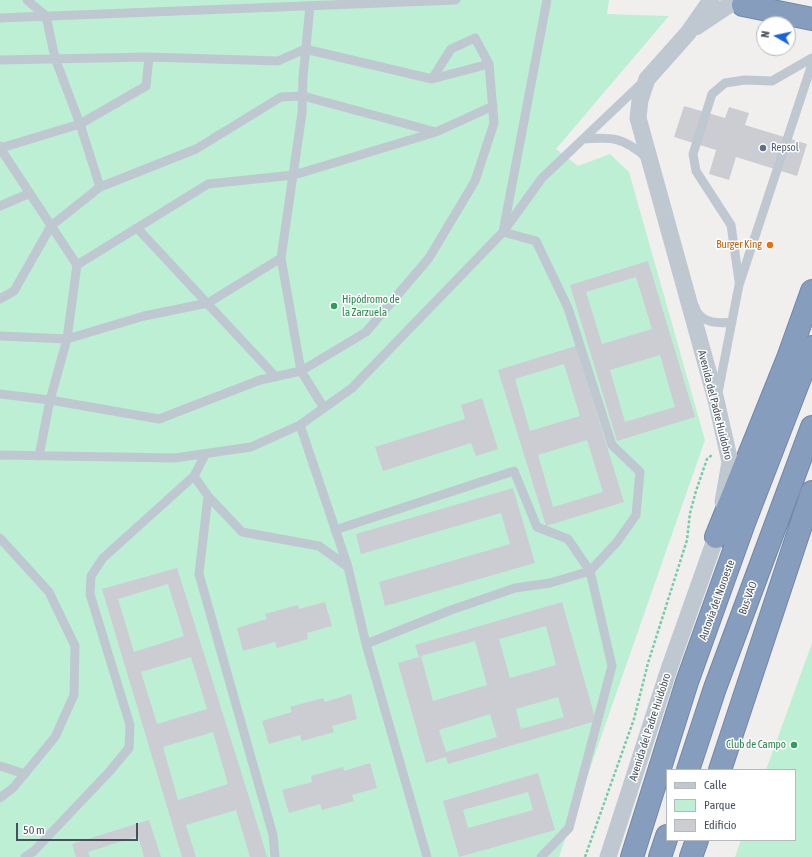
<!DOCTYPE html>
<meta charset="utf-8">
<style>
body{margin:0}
#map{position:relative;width:812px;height:857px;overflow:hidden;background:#f1efee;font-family:"Asap Condensed",sans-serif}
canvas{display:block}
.legend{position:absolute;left:666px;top:769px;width:130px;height:72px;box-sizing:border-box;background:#fff;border:1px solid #b5b9be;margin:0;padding:5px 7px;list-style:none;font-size:12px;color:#47505c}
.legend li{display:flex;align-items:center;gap:8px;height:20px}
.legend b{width:20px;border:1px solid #b5b9be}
.north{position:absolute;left:756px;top:16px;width:40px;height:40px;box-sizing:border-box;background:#fff;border:1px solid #b5b9be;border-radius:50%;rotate:279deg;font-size:11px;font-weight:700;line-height:16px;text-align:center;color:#47505c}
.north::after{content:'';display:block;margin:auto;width:14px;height:18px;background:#1963e0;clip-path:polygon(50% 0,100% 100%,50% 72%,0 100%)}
.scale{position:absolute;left:16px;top:823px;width:122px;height:18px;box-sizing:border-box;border:2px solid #47505c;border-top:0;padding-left:5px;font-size:12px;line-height:14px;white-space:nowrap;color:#47505c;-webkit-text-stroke:3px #fff;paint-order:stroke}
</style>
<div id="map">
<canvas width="812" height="857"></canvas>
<ul class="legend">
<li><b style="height:5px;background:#bfc8d1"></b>Calle</li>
<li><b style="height:11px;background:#bdefd4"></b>Parque</li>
<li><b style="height:11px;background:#cbcdd3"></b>Edificio</li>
</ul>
<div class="north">N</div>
<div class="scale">50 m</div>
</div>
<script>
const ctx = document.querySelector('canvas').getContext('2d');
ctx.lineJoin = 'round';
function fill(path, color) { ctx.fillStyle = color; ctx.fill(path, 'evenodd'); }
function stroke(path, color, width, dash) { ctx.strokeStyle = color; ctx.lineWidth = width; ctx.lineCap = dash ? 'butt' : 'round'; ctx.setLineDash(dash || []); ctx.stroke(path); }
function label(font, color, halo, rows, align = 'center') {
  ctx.font = font + ' "Asap Condensed",sans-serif'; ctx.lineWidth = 3; ctx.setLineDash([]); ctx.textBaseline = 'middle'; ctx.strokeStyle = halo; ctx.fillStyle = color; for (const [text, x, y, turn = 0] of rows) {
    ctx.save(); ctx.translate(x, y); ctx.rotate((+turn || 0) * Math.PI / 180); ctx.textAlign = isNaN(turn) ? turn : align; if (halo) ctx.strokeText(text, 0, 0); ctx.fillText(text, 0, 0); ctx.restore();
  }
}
fill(new Path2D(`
 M0,0H609L607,14L669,16L556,149L578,166L610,154L629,172L705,440L559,857H0Z
 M812,643V857H735L741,840H795V770H766Z`), '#bdefd4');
fill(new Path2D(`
 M684,106L725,118L729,107L749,113L745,125L807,144L797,176L736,157L729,180L709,174L716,150L674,137Z
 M648,261L695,417L617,441L570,285ZM636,277L652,329L602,344L586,292ZM660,355L675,407L625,422L610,370Z
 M576,346L624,502L546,526L498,370ZM564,364L580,416L530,431L515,379ZM587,440L603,492L553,507L538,455Z
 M482,398L498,449L476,456L471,443L383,471L375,447L465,419L461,405Z
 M513,488L535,563L385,606L379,582L510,544L501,513L361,554L356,534Z
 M177,568L249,797L267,857H250L236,810L186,825L196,857H182L102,589ZM168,584L184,636L134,652L118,599ZM191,657L207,709L157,724L141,672ZM213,732L228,784L178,800L163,747Z
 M325,602L332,626L307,633L308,639L277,648L275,642L243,651L237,628L267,619L265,614L298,605L299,609Z
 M562,602L596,721L448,764L446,757L426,763L398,663L419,657L415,645ZM546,626L556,665L510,678L499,639ZM475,641L487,685L433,701L421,656ZM558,697L564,717L521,729L516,709ZM490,714L497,737L446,752L439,730Z
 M351,694L357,719L332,726L334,732L302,741L300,735L269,744L262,721L292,712L290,707L323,698L325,702Z
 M370,763L377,788L352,795L354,801L322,810L320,804L289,813L282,790L312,782L311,776L343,767L344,771Z
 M538,773L555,830L459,857L443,801ZM528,792L533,810L468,828L463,810Z
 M149,820L161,857H144L138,836L88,852L90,857H76L72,844Z`), '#cbcdd3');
const motorway = new Path2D(`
 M743,5L812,19
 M716,537L788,358L812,291
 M688,770L715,688L812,427
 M720,770L812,492
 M632,857L687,682L744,523L812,347
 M660,857L667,836
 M691,857L697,840`);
stroke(motorway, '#7188a9', 24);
stroke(new Path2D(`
 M585,857L634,719L648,663L687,540L690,513L696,491L707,459L712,455`), '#75cda7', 2.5, [3, 2]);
stroke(new Path2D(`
 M310,6L303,77L302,113L281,258L301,371L324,408
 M0,18L456,0
 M0,60L149,57L278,61L305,49L432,79L451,49L475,38L489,64L494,123L475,181L429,258L366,332L301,371L260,380L159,419L50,400L67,339L144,316L208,303L281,258
 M432,79L489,64
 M436,132L493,106
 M583,139C613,137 623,137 647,158
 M0,146L1,148L80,124L146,86L149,57
 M0,148L77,265L208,184L294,175L436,132L303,96L281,97L196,149L100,187L80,124L55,58L46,16L27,0
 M0,206L30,193
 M137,228L276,377
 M739,281L731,225L696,171L693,154L712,94L725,83L745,80L772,81L812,58
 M0,299L14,291L51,226L100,187
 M695,307C700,323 717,324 732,322
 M0,336L67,339L77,265
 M718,393L739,285L812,64
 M0,394L50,400L39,456
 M300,425L348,567
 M0,455L175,458L251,447L300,425L352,388L503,232L542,178L643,82
 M194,476L208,496L242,532L319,546L348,567L366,644L427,857
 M208,496L199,574L273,835L275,857
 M335,530L514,471L537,527L568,539L590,571L612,666L569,828L541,857
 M0,538L49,592L75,646L74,695L55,737L13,788L0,798
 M366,644L451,610L515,588L550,583L590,571L617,542L636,515L640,472L612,445L568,308L536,241L503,232L547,0
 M0,766L25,774
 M25,857L34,851L109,772L129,748L130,725L90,594L91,576L103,558L194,476L205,455`), '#bfc8d1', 9);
stroke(new Path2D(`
 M711,0L688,33L647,79L640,100L638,118L716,400L730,462L723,502
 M696,27L732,3
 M608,857L669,669L716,537L718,526`), '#bfc8d1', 17);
stroke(motorway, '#869dbd', 22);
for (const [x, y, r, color] of [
 [763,148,4,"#5c6f8a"],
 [770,245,4,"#e8710a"],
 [334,306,4,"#2e9e5b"],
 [794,745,4,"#2e9e5b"]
]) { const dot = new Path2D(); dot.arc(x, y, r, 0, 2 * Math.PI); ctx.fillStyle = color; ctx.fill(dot); stroke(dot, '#fff', 1.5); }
label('11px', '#4e5e75', '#fff', [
 ["Repsol",771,148]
], 'left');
label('11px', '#c56008', '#fff', [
 ["Burger King",762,245]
], 'right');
label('11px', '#27864d', '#fff', [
 ["Hipódromo de",342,300],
 ["la Zarzuela",342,313],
 ["Club de Campo",786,745,"right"]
], 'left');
label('11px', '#47505c', '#fff', [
 ["Avenida del Padre Huidobro",715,405,76],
 ["Bus-VAO",748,598,-70],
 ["Autovía del Noroeste",717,600,-70],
 ["Avenida del Padre Huidobro",650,727,-72]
]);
</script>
